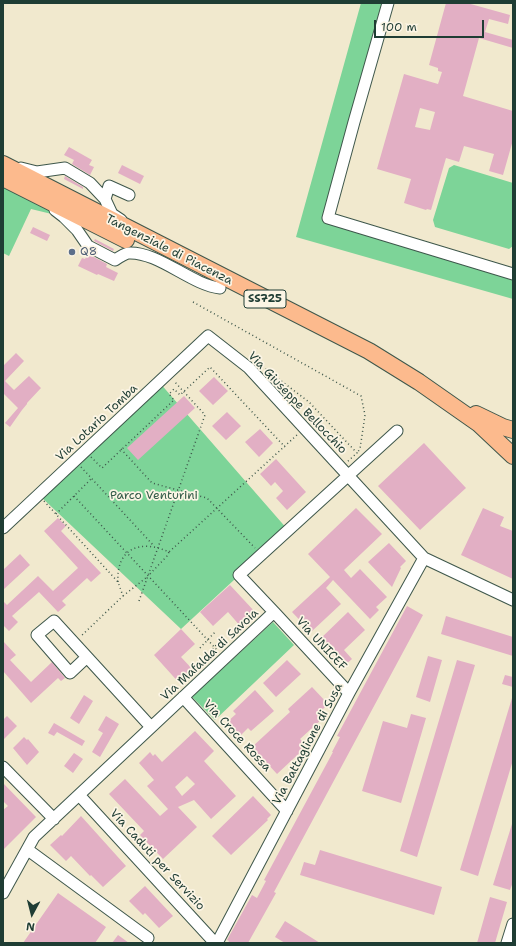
<!DOCTYPE html>
<style>
body{margin:0}
#map{position:relative;width:516px;height:946px;overflow:hidden;background:#f1e9ce;font-family:"Shantell Sans",sans-serif}
canvas{display:block}
.frame{position:absolute;inset:0;border:4px solid #1f3d34;pointer-events:none}
.north{position:absolute;left:12px;top:894px;width:40px;height:40px;-webkit-text-stroke:3px #fcf5e5;paint-order:stroke;rotate:187deg;font-size:11px;font-weight:700;line-height:16px;text-align:center;color:#1f3d34}
.north::after{content:'';display:block;margin:auto;width:14px;height:18px;background:#1f3d34;clip-path:polygon(50% 0,100% 100%,50% 72%,0 100%)}
.scale{position:absolute;left:374px;top:20px;width:110px;height:18px;box-sizing:border-box;border:2px solid #1f3d34;border-top:0;padding-left:5px;font-size:12px;line-height:14px;white-space:nowrap;color:#1f3d34;-webkit-text-stroke:3px #fcf5e5;paint-order:stroke}
</style>
<div id="map">
<canvas width="516" height="946"></canvas>
<div class="frame"></div>
<div class="north">N</div>
<div class="scale">100 m</div>
</div>
<script>
const ctx = document.querySelector('canvas').getContext('2d');
ctx.lineJoin = 'round';
function fill(path, color) { ctx.fillStyle = color; ctx.fill(path, 'evenodd'); }
function stroke(path, color, width, dash) { ctx.strokeStyle = color; ctx.lineWidth = width; ctx.lineCap = dash ? 'butt' : 'round'; ctx.setLineDash(dash || []); ctx.stroke(path); }
function label(font, color, halo, rows, align = 'center') {
  ctx.font = font + ' "Shantell Sans",sans-serif'; ctx.lineWidth = 3.5; ctx.setLineDash([]); ctx.textBaseline = 'middle'; ctx.strokeStyle = halo; ctx.fillStyle = color; for (const [text, x, y, turn = 0] of rows) {
    ctx.save(); ctx.translate(x, y); ctx.rotate((+turn || 0) * Math.PI / 180); ctx.textAlign = isNaN(turn) ? turn : align; if (halo) ctx.strokeText(text, 0, 0); ctx.fillText(text, 0, 0); ctx.restore();
  }
}
fill(new Path2D(`
 M361,3H385L325,222L513,277V299L296,237Z
 M454,165L513,183V246L509,249L435,227L433,220L449,168Z
 M3,186L60,216L31,209L9,256L3,253Z
 M159,382L288,530L181,629L39,495Z
 M273,622L294,645L215,720L192,697Z`), '#7dd498');
fill(new Path2D(`
 M446,3H467L510,15L508,24L489,19L485,32L513,40V48L479,38L463,96L513,111V140L503,175L489,171L494,154L464,146L459,162L446,158L431,210L427,209L426,210L404,203L411,179L377,169L404,74L438,84L442,72L438,71V68L429,65ZM420,108L435,112L430,130L415,127Z
 M69,147L92,160L89,165L94,167L90,175L72,164L74,160L64,155Z
 M122,165L144,176L140,184L118,173Z
 M65,176L83,187V189L64,179Z
 M33,227L50,235L47,241L30,233Z
 M95,239L114,249L113,251L94,241Z
 M88,254L107,264L106,267L118,273L114,281L98,274L97,275L78,266L82,258L85,259Z
 M16,353L24,361L5,381L14,390L29,376L41,388L27,403V404L22,410L10,427L5,423L18,408L3,393V366Z
 M214,377L228,391L213,405L199,391Z
 M184,396L195,408L138,460L127,448Z
 M227,412L241,426L226,440L212,426Z
 M260,429L273,443L259,457L245,442Z
 M424,443L466,488L420,530L378,486Z
 M276,459L306,492L287,510L276,498L283,491L275,482L271,486L260,474Z
 M356,508L382,534L344,570L351,578L360,569L387,597L376,607L379,610L370,619L333,580L326,588L341,604L311,632L292,612L330,577L308,554Z
 M483,508L504,517L500,526L513,531V579L461,555Z
 M58,518L66,526L61,531L101,573L91,582L87,578L62,601L66,605L58,612L39,592L12,616L18,622L9,631L3,625V601L7,605L38,576L53,591L78,568L44,531Z
 M389,543L406,561L400,567L401,568L392,587L368,562Z
 M20,554L30,565L3,590V570Z
 M230,585L256,613L241,627L228,612L213,626L200,612Z
 M407,606L423,615L274,892L276,893L248,943H228L229,941L227,940L252,895L257,898L266,881L264,880L333,752H332L340,737L337,736Z
 M348,612L365,630L344,650L352,659L344,666L319,640Z
 M446,616L513,637V656L441,634Z
 M181,629L195,644L181,657L195,672L181,685L154,655Z
 M3,641L16,655L10,660L31,682L52,662L65,678L61,681L58,678L31,703L3,671Z
 M428,656L442,660L430,702L416,697Z
 M287,660L301,674L276,697L263,683Z
 M457,660L475,665L417,857L400,851Z
 M505,675L513,677V687L502,684Z
 M312,687L328,704L317,715L321,720L300,739L307,746L277,774L252,747L290,712L288,709Z
 M255,690L274,711L251,731L248,728L240,736L227,722L236,714L233,711Z
 M84,695L93,701L79,724L70,718Z
 M512,698L513,699V760L478,876L460,870Z
 M411,714L426,718L401,803L362,791L383,721L407,728Z
 M7,716L17,726L3,740V720Z
 M106,716L119,724L100,757L92,752L103,733L98,730Z
 M54,723L85,741L82,746L57,732L54,736L48,733Z
 M195,731L214,751L204,761L236,796L211,819L194,800L178,807L197,827L163,859L140,835L144,831L109,794L125,779L160,816L168,809L147,786L154,780L139,763L150,752L153,756L155,754L162,762ZM187,776L195,784L182,796L175,787Z
 M24,737L27,740L28,739L39,752L27,765L13,748Z
 M74,753L83,759L73,773L64,766Z
 M3,783L36,817L3,850V810L8,806L3,801Z
 M253,796L271,815L267,819L268,820L231,855L212,836Z
 M81,816L126,866L103,887L91,875L90,876L71,856L66,861L50,845L61,835L62,836Z
 M512,824H513V882L510,890L493,885Z
 M320,850L442,887L434,915L300,875L304,862L315,865Z
 M145,886L173,916L159,928L145,913L143,915L129,901Z
 M58,893L106,927L95,943H23Z
 M490,897L507,902L495,943H477Z
 M285,921L320,943H285L275,937Z
 M118,935L129,943H112Z`), '#e2afc4');
const minor = new Path2D(`
 M388,3L354,122L328,218L513,274
 M21,168L37,172L65,168L90,183L105,199L112,214L121,220
 M105,199L109,186L129,195
 M55,210L64,217L77,230L88,246L115,260C118,258 124,254 128,253C158,251 191,285 220,288
 M3,528L208,336L249,368L424,558L513,600
 M274,612L349,693
 M87,657L70,673L37,635L54,621L151,727
 M183,697L287,811
 M3,767L54,819
 M79,795L215,943
 M28,850L148,938
 M3,893L34,837L274,612L239,575L397,431
 M217,943L349,693L424,558
 M507,943L513,924`);
const highway = new Path2D(`
 M3,164L369,351L419,382L479,424L513,456
 M3,178L126,240
 M476,414L503,427L513,430`);
stroke(minor, '#3e574b', 13);
stroke(highway, '#3e574b', 18);
stroke(new Path2D(`
 M193,302L361,396L365,415L360,449L357,453
 M259,364L309,402L357,453L347,462
 M121,449L152,483L207,498L255,548
 M91,457L102,468L174,400L169,394L174,389L180,395L210,367L285,447
 M81,467L154,546
 M74,496L218,651
 M44,501L118,582L123,596L80,637
 M56,514L91,479
 M150,574L167,556L169,552
 M118,582C116,548 141,539 169,552L298,434
 M123,596L147,577
 M139,601L205,415L174,381
 M200,648L216,631
 M210,652L218,643`), '#3e574b', 1.5, [1, 3]);
stroke(minor, '#fff', 11);
stroke(highway, '#fcba8d', 16);
for (const [x, y, r, color] of [
 [72,252,4,"#5c6f8a"]
]) { const dot = new Path2D(); dot.arc(x, y, r, 0, 2 * Math.PI); ctx.fillStyle = color; ctx.fill(dot); stroke(dot, '#fcf5e5', 1.5); }
for (const [x, y, w] of [
 [265,299,42]
]) { const box = new Path2D(); box.roundRect(x - w / 2, y - 9, w, 18, 3); ctx.fillStyle = '#fcf5e5'; ctx.fill(box); stroke(box, '#1f3d34', 1); }
label('bold 11px', '#1f3d34', null, [
 ["SS725",265,299]
]);
label('12px', '#1f3d34', '#fcf5e5', [
 ["Tangenziale di Piacenza",169,250,27],
 ["Via Giuseppe Bellocchio",297,403,46],
 ["Via Lotario Tomba",97,423,-43],
 ["Via UNICEF",321,644,47],
 ["Via Mafalda di Savoia",210,655,-43],
 ["Via Croce Rossa",237,736,47],
 ["Via Battaglione di Susa",308,744,-62],
 ["Via Caduti per Servizio",157,860,47]
]);
label('12px', '#4e5e75', '#fcf5e5', [
 ["Q8",80,252]
], 'left');
label('12px', '#325b48', '#fcf5e5', [
 ["Parco Venturini",154,496]
]);
</script>
